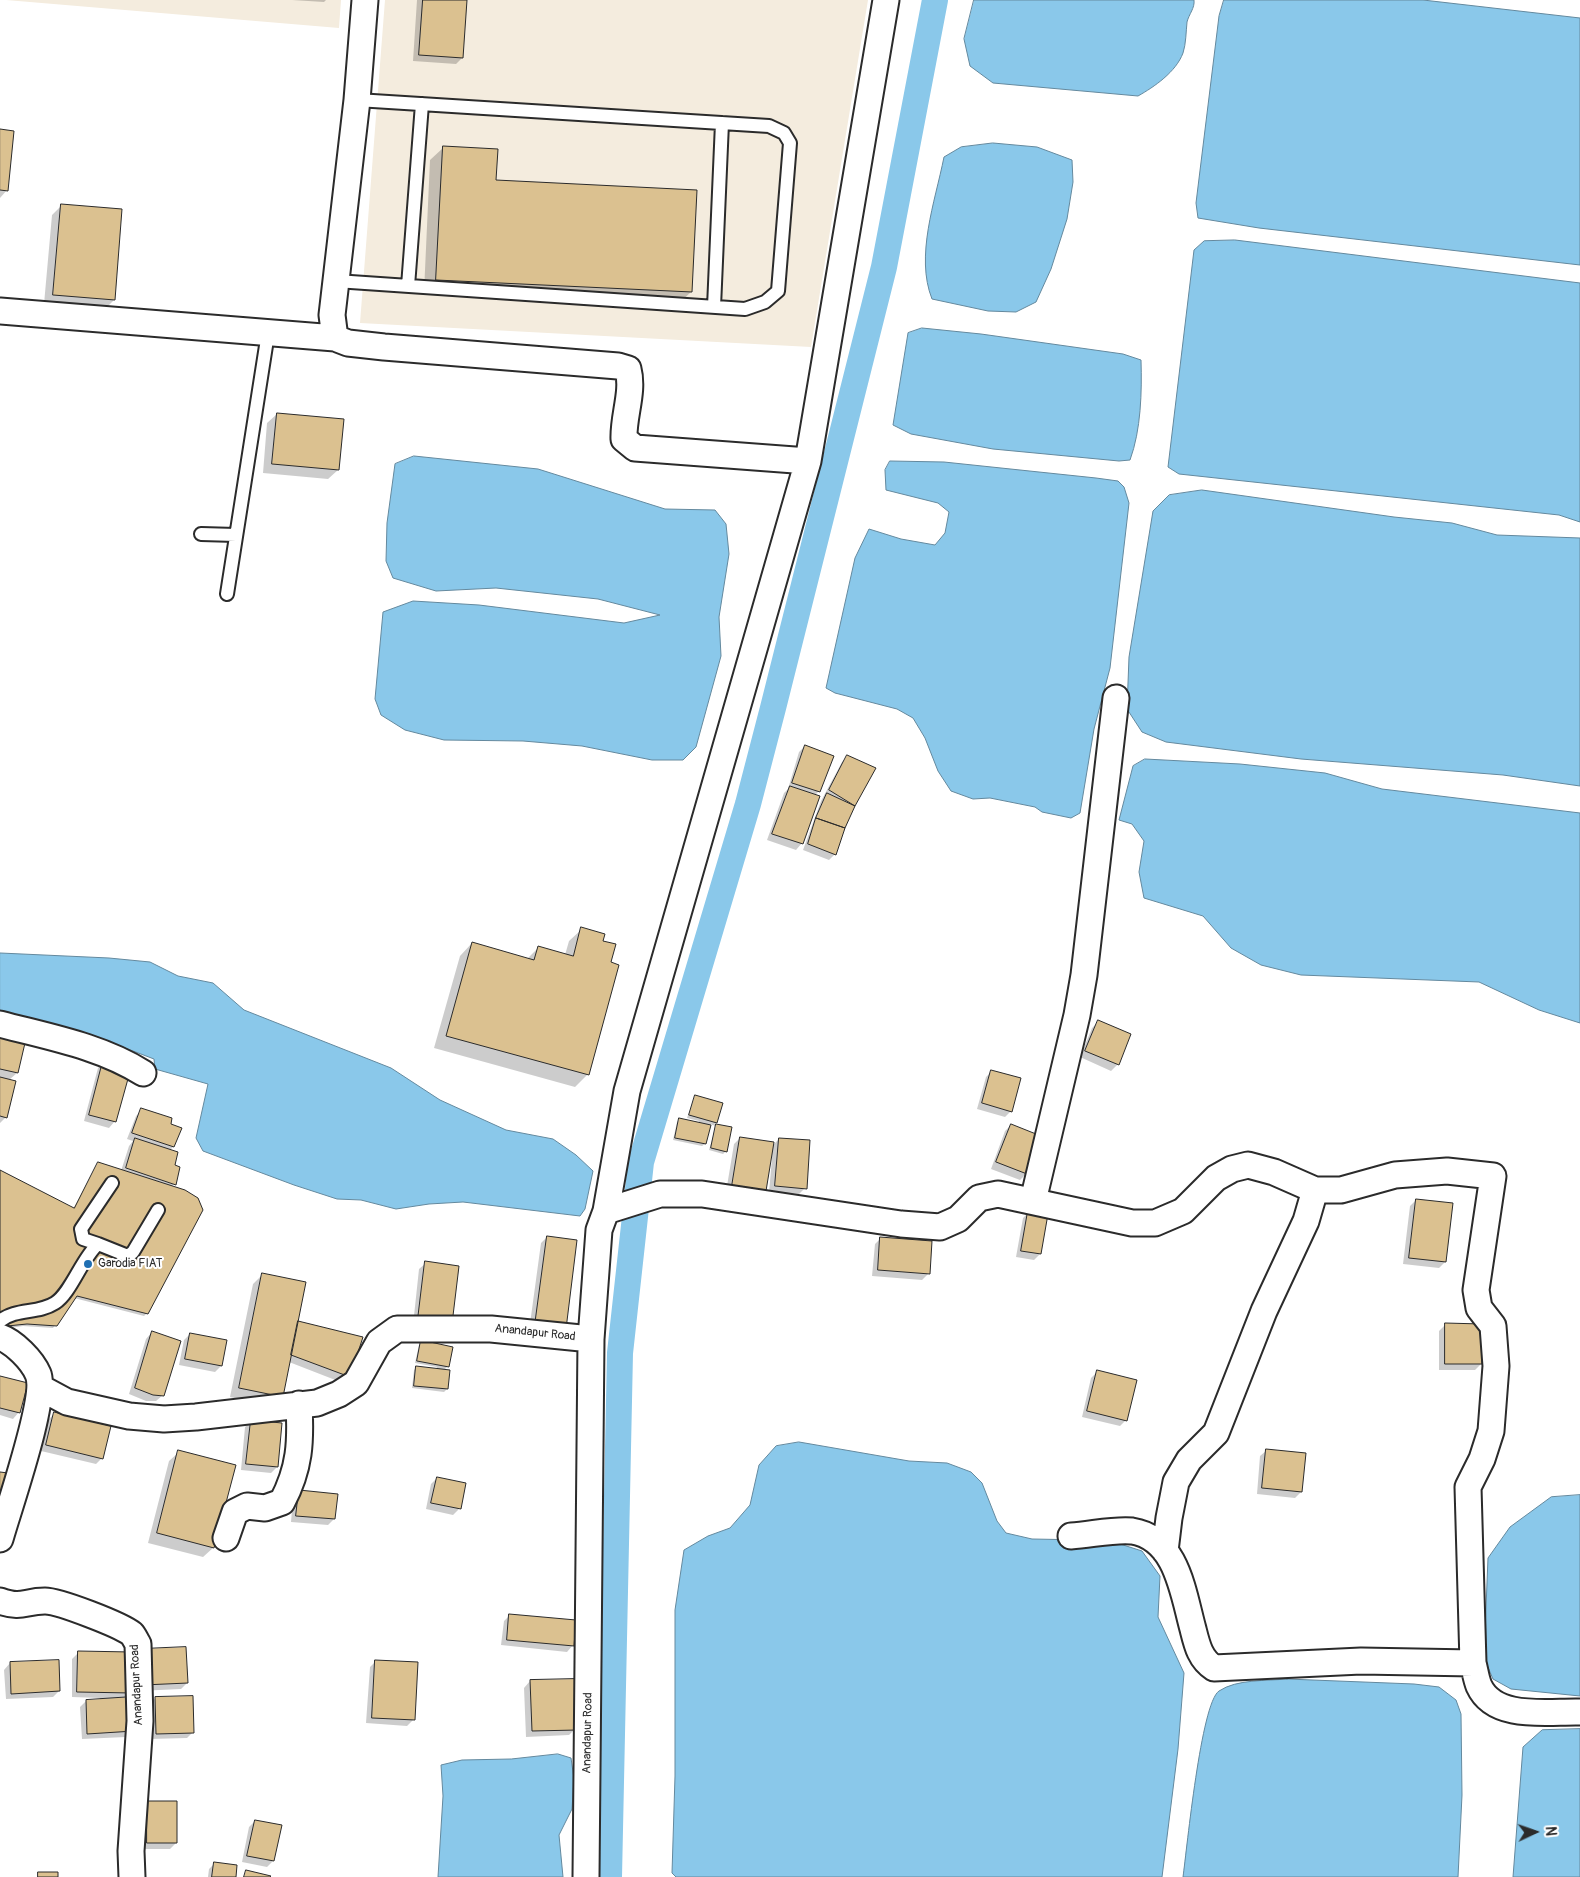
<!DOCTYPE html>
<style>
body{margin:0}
#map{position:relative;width:1580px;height:1877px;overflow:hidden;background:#fff;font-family:Pangolin,sans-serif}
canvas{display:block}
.north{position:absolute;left:1510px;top:1807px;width:50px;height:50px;-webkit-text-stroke:4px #fff;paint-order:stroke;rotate:87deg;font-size:14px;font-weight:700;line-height:20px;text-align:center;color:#2b2b2b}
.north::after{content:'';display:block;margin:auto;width:18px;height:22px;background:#2b2b2b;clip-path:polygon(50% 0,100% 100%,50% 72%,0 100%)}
</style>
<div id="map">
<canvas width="1580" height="1877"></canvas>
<div class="north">N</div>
</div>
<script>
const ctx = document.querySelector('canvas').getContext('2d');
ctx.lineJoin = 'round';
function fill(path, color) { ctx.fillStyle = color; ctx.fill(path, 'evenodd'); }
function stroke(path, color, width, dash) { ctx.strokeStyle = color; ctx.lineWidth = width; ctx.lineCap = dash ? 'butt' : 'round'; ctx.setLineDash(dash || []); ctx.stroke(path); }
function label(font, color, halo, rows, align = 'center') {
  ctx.font = font + ' Pangolin,sans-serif'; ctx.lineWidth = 4; ctx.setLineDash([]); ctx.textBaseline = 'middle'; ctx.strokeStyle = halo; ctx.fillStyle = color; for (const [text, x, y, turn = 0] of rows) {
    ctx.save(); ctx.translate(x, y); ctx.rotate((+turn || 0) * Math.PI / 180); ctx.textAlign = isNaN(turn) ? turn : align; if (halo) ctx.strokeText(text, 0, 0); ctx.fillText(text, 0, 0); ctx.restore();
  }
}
fill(new Path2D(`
 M6,0H341L339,28Z
 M385,0H868L811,347L360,323Z`), '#f4ecde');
const water = new Path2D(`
 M974,0H1194C1195,8 1189,14 1187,22C1186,32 1186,44 1183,53C1176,72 1154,87 1138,96L993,83L970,66L964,39Z
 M1224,0H1423L1580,18V265L1259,228L1198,218L1196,203L1219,16Z
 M993,143L1037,147L1072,160L1073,182L1067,219L1051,269L1036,302L1016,312L988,311L932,299C915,256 935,202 944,157L961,147Z
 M1235,240L1580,283V522L1559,515L1179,474L1168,467L1194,250L1204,241Z
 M922,328L981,334L1123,354L1141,360C1142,392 1141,430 1130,460L1119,461L993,449L911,434L893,425L908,333Z
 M414,456L538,469L665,509L715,510L726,524L729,554L719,617L721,656L696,747L683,760H652L582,746L523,741L444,740L405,730L381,715L375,699L383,612L413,601L479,605L624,623L660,615L598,599L496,588L436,591L393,578L386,561L387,523L395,464Z
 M890,461L944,462L1096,478L1118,481L1124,487L1129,503L1110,668L1094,729L1080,813L1071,818L1042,812L1035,807L990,798L973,799L951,791L938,771L925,738L913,718L897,709L835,693L826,688L855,558L869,529L901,539L935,545L945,533L949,512L938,503L886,490L885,470Z
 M1202,490L1394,517L1452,523L1497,535L1580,538V786L1503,775L1301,759L1166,742L1142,732L1127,709L1129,657L1153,511L1169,495Z
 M1145,759L1240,764L1325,773L1382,789L1580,813V1023L1539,1010L1479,982L1301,975L1261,965L1231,948L1203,916L1144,898L1139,872L1144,841L1132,824L1119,820L1133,766Z
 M0,953L109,958L150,962L178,976L213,983L244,1010L391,1068L440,1100L506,1130L553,1139L576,1155L593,1171L585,1209L580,1216L463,1202L429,1204L396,1209L361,1200L337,1199L294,1185L203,1151L196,1138L208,1084L155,1069L154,1059L99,1038L0,1016Z
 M799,1442L909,1461L947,1463L971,1472L982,1483L997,1521L1006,1533L1032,1539L1087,1540L1117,1543L1142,1551L1160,1576L1158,1617L1184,1673L1178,1749L1162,1877H676L672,1873L675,1776V1610L684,1550L708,1536L730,1528L750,1505L759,1465L776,1446Z
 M1580,1495V1696L1511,1689L1493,1679L1484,1658L1488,1558L1510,1527L1551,1497Z
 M1287,1679L1414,1684L1439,1687L1456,1700L1461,1714L1462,1795L1458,1877H1183C1187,1848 1201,1703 1219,1691C1237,1679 1266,1681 1287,1679Z
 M1580,1729V1877H1513L1523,1747L1542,1730Z
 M558,1754L571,1758L574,1779L572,1809L559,1835L563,1877H438L443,1796L441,1765L462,1760L511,1759Z`);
fill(water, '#8ac8ea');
stroke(water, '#64899e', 1);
fill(new Path2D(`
 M292,0H326L324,2Z
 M417,0H466L462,58L456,64L413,61Z
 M0,131L7,190L0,198Z
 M443,148L495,182L691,292L678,304L424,292L430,160Z
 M61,206L114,300L105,309L44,304L52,215Z
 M277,414L338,470L328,479L263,473L267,423Z
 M805,746L819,791L814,796L802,843L796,850L767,840L784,793L788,789L799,752Z
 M848,756L854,805L835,854L829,860L803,850L821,801L842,762Z
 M582,929L602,942L609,963L617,966L587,1075L575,1087L434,1048L460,956L472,943L527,959L539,947L565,955L569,941Z
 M1098,1022L1130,1034L1118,1064L1111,1071L1080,1057L1092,1028Z
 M0,1038L17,1073L9,1080L6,1117L0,1123Z
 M104,1062L115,1121L109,1128L84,1121L98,1068Z
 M992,1071L1011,1111L1005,1117L977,1109L986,1077Z
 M695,1096L716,1123L714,1124L730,1128L726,1151L723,1154L709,1150L716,1126L709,1124L705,1144L702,1146L673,1140L677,1122L680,1119L698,1123L699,1121L687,1118Z
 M142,1110L169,1125L173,1147L170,1150L174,1184L171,1187L147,1313L144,1316L74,1298L53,1328L23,1326L4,1329L0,1172L73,1209L98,1163L121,1171L129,1146L133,1141L127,1139L136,1116Z
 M1011,1125L1026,1174L1020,1180L991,1169L1005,1131Z
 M740,1138L772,1146L779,1139L805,1188L799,1194L769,1192L772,1158H770L765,1191L726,1192L734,1144Z
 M1416,1200L1445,1262L1439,1268L1403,1264L1410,1206Z
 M1029,1212L1047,1215L1040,1254L1034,1260L1016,1257L1023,1218Z
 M547,1237L559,1335L529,1331L541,1243Z
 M881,1238L928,1274L922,1280L872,1276L875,1244Z
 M426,1263L458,1267L413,1325L419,1269Z
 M262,1275L297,1322L361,1338L343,1383L289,1362L272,1406L230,1397L253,1284Z
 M1445,1325L1481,1364L1475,1370H1439V1331Z
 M152,1332L163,1395L156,1401H146L129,1394L146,1339Z
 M190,1334L221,1366L215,1372L179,1365L184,1340Z
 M422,1342L448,1366L444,1370L447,1389L444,1392L412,1388L414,1370L417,1367L436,1369L437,1367L415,1363L419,1345Z
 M1097,1372L1126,1420L1120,1426L1082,1417L1091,1378Z
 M0,1377L19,1412L13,1419L0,1415Z
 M54,1414L102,1458L96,1464L41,1451L48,1420Z
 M251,1421L277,1467L271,1473L241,1470L245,1427Z
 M1267,1450L1301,1492L1295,1498L1257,1494L1260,1456Z
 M179,1452L234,1466L213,1548L203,1557L148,1543L169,1461Z
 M437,1478L459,1509L453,1515L426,1509L431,1484Z
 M299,1491L334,1519L328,1525L291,1522L293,1498Z
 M510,1615L573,1645L567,1652L501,1645L504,1621Z
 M79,1652L130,1692L123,1699L131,1698L126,1737L82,1739L80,1707L86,1701L100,1700V1698L72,1697V1659Z
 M136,1657L187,1683L181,1689L138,1691Z
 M376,1661L413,1720L407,1726L366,1723L370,1667Z
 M10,1663L59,1691L53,1697L6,1699L4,1670Z
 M530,1681L575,1729L569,1735L526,1737L524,1688Z
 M156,1698L193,1732L187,1738L150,1739L149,1704Z
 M147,1803L176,1843L170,1849H142L141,1809Z
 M255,1821L273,1861L267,1867L242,1862L249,1827Z
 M215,1863L235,1877H208L209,1869Z`), '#0003');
stroke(new Path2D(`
 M609,1877L620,1353L641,1162L748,804L773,708L884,267L935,0`), '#8ac8ea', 26);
const building = new Path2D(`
 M423,0H467L463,58L419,55Z
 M0,129L14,131L8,191L0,190Z
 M443,146L498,149L496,180L697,190L692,292L436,280Z
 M61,204L122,209L115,300L53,295Z
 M277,413L344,419L339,470L272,464Z
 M805,745L834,756L820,792L792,783Z
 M847,755L876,768L855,806L829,790Z
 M790,786L820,796L803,844L772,834Z
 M827,793L855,806L845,828L816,818Z
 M816,818L845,828L836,855L808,844Z
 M581,927L605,934L603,941L616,944L611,962L619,965L589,1075L446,1036L472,942L534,960L538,946L573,956Z
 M1098,1020L1131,1034L1119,1065L1085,1051Z
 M0,1036L25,1043L18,1073L0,1069Z
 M103,1061L131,1068L116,1122L89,1115Z
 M991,1070L1021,1078L1012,1112L982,1103Z
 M0,1077L16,1081L7,1118L0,1116Z
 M695,1095L723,1103L717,1123L689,1115Z
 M141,1108L172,1118L171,1124L182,1128L174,1147L132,1133Z
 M679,1118L711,1125L706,1144L675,1138Z
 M716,1124L732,1127L727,1152L711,1148Z
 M1011,1124L1041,1136L1027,1174L996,1162Z
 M740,1137L774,1142L766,1191L732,1186Z
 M135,1138L178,1152L175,1165L180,1167L176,1185L126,1168Z
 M779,1138L810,1140L807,1189L775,1186Z
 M98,1162L185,1190L198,1198L203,1210L148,1314L77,1296L57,1326L27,1324L7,1326L0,1320V1170L74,1208Z
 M1416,1199L1453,1203L1446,1262L1409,1258Z
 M1028,1211L1048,1214L1041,1254L1021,1251Z
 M547,1236L577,1240L566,1329L535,1325Z
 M880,1237L932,1241L930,1274L878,1270Z
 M425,1261L459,1266L452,1324L418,1319Z
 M262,1273L306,1282L283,1397L239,1388Z
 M298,1321L363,1337L350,1377L291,1355Z
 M1445,1323L1482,1324V1364H1445Z
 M152,1331L181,1341L164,1396L153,1395L135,1388Z
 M190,1333L227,1340L222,1366L185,1359Z
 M421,1340L453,1347L449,1367L417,1361Z
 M416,1366L450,1370L448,1389L414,1386Z
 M1097,1370L1137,1380L1127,1421L1087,1411Z
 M0,1376L28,1383L20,1413L0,1408Z
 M54,1412L111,1426L103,1459L46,1445Z
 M251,1420L282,1423L278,1467L246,1464Z
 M1266,1449L1306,1453L1302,1492L1262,1488Z
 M178,1450L236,1465L214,1548L157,1533Z
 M0,1472L8,1473L3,1497L0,1496Z
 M437,1477L466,1483L461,1509L431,1503Z
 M299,1490L338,1494L335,1519L296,1516Z
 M509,1614L576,1620L574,1646L507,1640Z
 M186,1647L188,1683L143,1685L142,1649Z
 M78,1651L131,1652V1693L77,1692Z
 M59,1660L60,1691L11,1694L10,1662Z
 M375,1660L418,1662L415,1720L372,1718Z
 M575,1679L577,1730L532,1731L530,1680Z
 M193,1696L194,1733L156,1734L155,1697Z
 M132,1697L134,1731L87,1734L86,1700Z
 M147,1801H177V1843H147Z
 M255,1820L282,1825L274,1861L247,1856Z
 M214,1862L237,1865L236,1877H212Z
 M246,1870L271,1876L270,1877H244Z
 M38,1872H58V1877H38Z`);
fill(building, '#dbc190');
stroke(building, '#2b2b2b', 1);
const service = new Path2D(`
 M336,281L745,309L765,302L778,291L790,143L784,133L769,126L357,100
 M408,286L422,104
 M714,307L722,123
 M201,534L236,535
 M227,594L268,333
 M98,1244L83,1239L81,1229L112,1183
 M0,1321C16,1308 38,1314 55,1303C71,1293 82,1258 98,1244L128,1256L133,1252L158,1210`);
const minor = new Path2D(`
 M365,0L357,100L332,315L335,338L348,343L384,347L618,366L628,369C634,392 623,416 624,439L635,448L808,461
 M0,311L335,338
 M0,1024C49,1037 100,1046 143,1073
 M1033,1201L1077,1015L1084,975L1116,698
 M606,1211L660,1194H702L901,1224L940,1227L958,1219L979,1198L998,1194L1132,1223H1155L1183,1211L1216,1178L1232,1169L1248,1165L1274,1172L1315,1190H1341L1395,1175L1447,1171L1493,1176L1476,1290L1479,1308L1493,1326L1496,1366L1491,1431L1482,1459L1468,1487L1473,1663C1475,1670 1476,1679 1479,1686C1495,1721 1549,1711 1580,1712
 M0,1337C14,1342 32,1360 38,1374C48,1396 8,1510 0,1539
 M591,1339L599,1230L606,1211L627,1091L808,461L886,0
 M41,1388L67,1402L129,1416L164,1419L196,1417L317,1403L339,1394L356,1383L379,1342L397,1329H491L591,1339L586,1877
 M1071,1536C1090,1535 1114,1529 1132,1531C1177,1538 1183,1593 1193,1629C1197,1645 1200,1659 1214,1668L1361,1661L1473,1663
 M226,1538L235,1512L247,1506L265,1508L282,1502C300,1468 301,1442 299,1404
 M1165,1551L1169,1518L1176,1482L1189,1460L1216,1433L1264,1311L1306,1221L1315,1190
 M0,1601C23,1609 24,1601 45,1601C59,1601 121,1625 132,1634C134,1636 136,1641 138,1644L140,1721L131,1851L132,1877`);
stroke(service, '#2b2b2b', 16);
stroke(minor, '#2b2b2b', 29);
stroke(service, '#fff', 12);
stroke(minor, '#fff', 25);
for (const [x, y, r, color] of [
 [88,1264,5,"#1f6fb2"]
]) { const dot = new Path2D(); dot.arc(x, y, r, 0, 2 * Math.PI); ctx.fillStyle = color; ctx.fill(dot); stroke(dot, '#fff', 2); }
label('12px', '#2b2b2b', '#fff', [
 ["Garodia FIAT",98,1264]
], 'left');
label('12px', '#2b2b2b', '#fff', [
 ["Anandapur Road",535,1333,6],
 ["Anandapur Road",137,1685,-93],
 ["Anandapur Road",588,1733,-89]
]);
</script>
